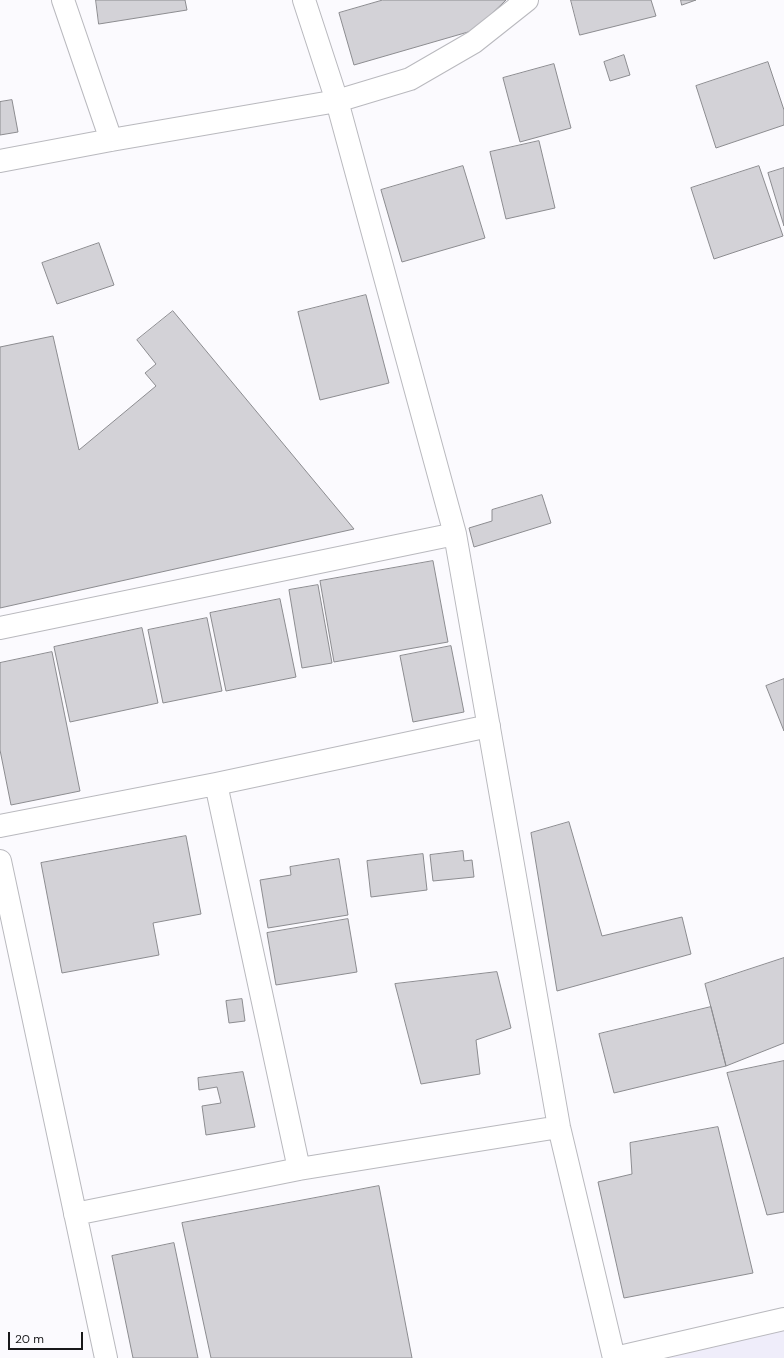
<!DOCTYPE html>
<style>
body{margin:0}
#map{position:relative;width:784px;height:1358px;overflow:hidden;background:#fbfafe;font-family:"DM Sans",sans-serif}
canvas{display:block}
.scale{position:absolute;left:8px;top:1332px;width:75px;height:18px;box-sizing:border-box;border:2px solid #18181a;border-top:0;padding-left:5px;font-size:12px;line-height:14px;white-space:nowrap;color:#18181a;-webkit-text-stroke:3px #fbfafe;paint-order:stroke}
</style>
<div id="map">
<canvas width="784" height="1358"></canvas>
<div class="scale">20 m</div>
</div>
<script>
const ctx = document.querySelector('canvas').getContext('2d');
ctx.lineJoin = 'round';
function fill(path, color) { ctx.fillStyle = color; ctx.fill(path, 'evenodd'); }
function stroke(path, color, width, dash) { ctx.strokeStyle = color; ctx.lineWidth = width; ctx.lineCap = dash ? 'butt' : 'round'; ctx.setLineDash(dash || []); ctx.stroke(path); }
fill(new Path2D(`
 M784,1320V1358H619Z`), '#efedfa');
const building = new Path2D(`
 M96,0H185L187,10L99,24Z
 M383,0H506L475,30L354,65L339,13Z
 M571,0H651L656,16L580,35Z
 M681,0H696L682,5Z
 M624,55L630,75L610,81L604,62Z
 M768,62L784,110V125L716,148L696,86Z
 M554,64L571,128L520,142L503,78Z
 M12,100L18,132L0,135V102Z
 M539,141L555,208L506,219L490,152Z
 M463,166L485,238L402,262L381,190Z
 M759,166L783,236L714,259L691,188Z
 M784,168V226L768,173Z
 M99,243L114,285L57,304L42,263Z
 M366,295L389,383L320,400L298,312Z
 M173,311L354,529L0,608V347L53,336L79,450L156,386L145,373L156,364L137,340Z
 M542,495L551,523L474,547L469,528L492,521V510Z
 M433,561L448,642L334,662L320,581Z
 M318,585L332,663L302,668L289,590Z
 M280,599L296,677L226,691L210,613Z
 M207,618L222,691L163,703L148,630Z
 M142,628L158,703L70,722L54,647Z
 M451,646L464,712L413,722L400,656Z
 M52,652L80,791L11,805L0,750V663Z
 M784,679V731L766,686Z
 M569,822L602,936L682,917L691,954L557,991L531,833Z
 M186,836L201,914L153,923L159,955L62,973L41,863Z
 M463,851L464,861L472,860L474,877L433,881L430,855Z
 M423,854L427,890L371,897L367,861Z
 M339,859L348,915L268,928L260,880L291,875L290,867Z
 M348,919L357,972L276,985L267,933Z
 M784,958V1043L726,1066L705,984Z
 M497,972L511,1028L476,1040L480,1074L421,1084L395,984Z
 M242,999L245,1021L229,1023L226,1001Z
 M711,1007L726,1066L614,1093L599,1034Z
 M784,1061V1212L767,1215L727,1073Z
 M243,1072L255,1127L206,1135L202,1106L221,1103L217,1087L199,1090L198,1078Z
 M718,1127L753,1273L624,1298L598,1182L632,1174L630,1143Z
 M379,1186L412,1358H211L182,1223Z
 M174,1243L198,1358H133L112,1256Z`);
fill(building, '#d3d2d7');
stroke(building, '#8c8c90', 1);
const street = new Path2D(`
 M63,0L111,140
 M304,0L337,101L455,534L559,1127L614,1358
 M0,161L111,140L337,101L410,79L474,42L527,0
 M0,628L455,534
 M216,784L299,1169
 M0,826L216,784L489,726
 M0,861L106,1358
 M75,1214L299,1169L559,1127
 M615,1358L784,1319`);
stroke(street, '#b9b9be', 24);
stroke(street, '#fff', 22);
</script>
